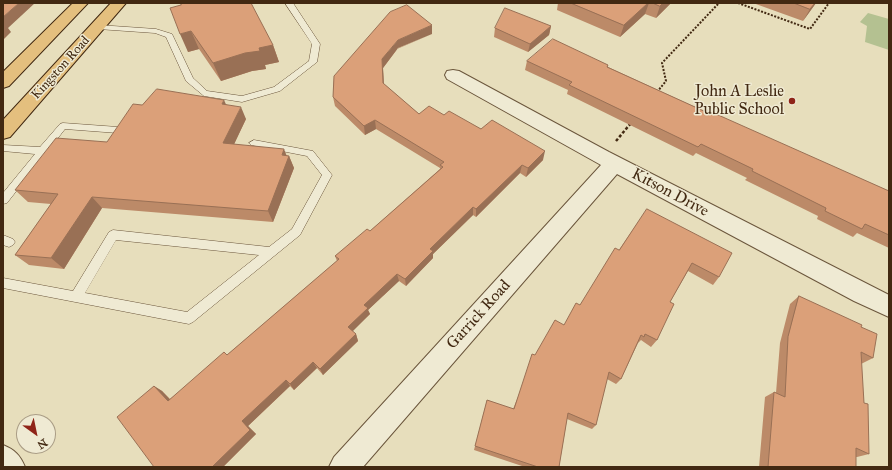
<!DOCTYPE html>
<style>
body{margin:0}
#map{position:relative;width:892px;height:470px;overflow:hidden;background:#e7debc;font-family:"IM FELL Great Primer",serif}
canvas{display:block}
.frame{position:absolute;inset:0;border:4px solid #422912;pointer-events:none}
.north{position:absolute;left:16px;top:414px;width:40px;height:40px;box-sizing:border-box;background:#efead3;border:1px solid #aa9d86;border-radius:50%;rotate:147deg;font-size:11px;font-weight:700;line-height:16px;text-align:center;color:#422912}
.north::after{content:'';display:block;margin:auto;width:14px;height:18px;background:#8f2418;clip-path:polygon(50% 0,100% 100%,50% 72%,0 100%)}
</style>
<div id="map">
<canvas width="892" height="470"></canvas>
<div class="frame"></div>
<div class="north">N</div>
</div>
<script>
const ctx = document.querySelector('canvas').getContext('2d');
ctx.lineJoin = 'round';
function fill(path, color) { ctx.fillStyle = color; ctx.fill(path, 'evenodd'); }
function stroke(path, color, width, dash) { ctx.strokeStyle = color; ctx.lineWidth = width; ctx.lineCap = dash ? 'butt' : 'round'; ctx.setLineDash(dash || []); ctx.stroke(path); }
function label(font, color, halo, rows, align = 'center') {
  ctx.font = font + ' "IM FELL Great Primer",serif'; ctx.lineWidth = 3; ctx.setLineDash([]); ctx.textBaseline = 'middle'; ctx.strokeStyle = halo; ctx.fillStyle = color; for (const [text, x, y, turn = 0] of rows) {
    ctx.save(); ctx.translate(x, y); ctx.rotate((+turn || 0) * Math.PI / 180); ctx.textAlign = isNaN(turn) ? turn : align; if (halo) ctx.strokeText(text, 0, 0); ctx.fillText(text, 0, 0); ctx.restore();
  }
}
fill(new Path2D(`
 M868,13L889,19V50L865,42L867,26L860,22Z`), '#b4c191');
const service = new Path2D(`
 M285,3H293L320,44L317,62L280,91L242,102L204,96L186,81L166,37L155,33L98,29L94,27L98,25L156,29L172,34L193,78L207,91L242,96L274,87L309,61L312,44Z
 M63,123L118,127L123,130L118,133L65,129L7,203L3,204V193L35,154L3,151V145L40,147L60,124Z
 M254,140L313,151L332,175L300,235L193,322L189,324L3,288V278L73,291L109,232L113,230L269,247L292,229L322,175L307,156L251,145L249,143ZM116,240L259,255L187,312L85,293Z
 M3,235L13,239L15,242L13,245L9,247L3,245Z`);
const minor = new Path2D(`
 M453,70L459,71L609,152L889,295V317L854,301L617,174L363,467H329L334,457L601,165L447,79L445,75L447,71Z
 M3,445C15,450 20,455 25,467H3Z`);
const primary = new Path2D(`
 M73,3H88L9,86L3,88V72Z
 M111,3H126L10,137L3,139V120Z`);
stroke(service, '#6b563c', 1);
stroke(minor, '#6b563c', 2);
stroke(primary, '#422912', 2);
stroke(new Path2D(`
 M738,3L810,29L829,3
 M657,92L666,81L662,63L719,3`), '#422912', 2, [2, 1.5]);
stroke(new Path2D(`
 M616,141L631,123`), '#422912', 2.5, [3, 2]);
fill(service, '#efead3');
fill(minor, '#efead3');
fill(primary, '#e4bf7e');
fill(new Path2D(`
 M558,3H671L656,18L645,14L620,37L557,10Z
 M753,3H816L803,21Z
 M181,5L273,45L279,62L265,65L266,69L252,71L221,81L199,49L188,52Z
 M551,26L549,35L528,52L494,37L495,28Z
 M432,34L398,48L383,68L384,84L419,114L444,115L481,129L543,160L526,177L520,173L476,217L473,215L433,254V258L406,286L399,281L368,310L370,314L352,331L356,334L358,341L323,375L317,368L294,390L290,386L248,426L256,434L223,467H154V386L162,391L170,399L227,355L337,261L335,256L370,231L440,169V168L376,129L365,135L335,106L333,97L334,76Z
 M527,61L608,65V67L706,112L889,191V248L857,233L853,237L817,219L818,216L745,180L747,178L696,153L693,156L567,94L568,90L525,70Z
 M226,104L246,119L234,144L289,156L294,168L273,222L102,208L64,269L29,265L15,255L51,204L28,202L15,190L107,142L142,105Z
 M647,209L719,277L713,285L688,271L670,302L657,340L651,347L641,340L638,343L621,379L616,384L607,379L596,425L592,429L567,419L559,467H525L474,450L487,400L513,409L535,355L564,325L580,305L619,250Z
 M799,296L861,327L873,358L861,364L864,403L869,454L857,457H856V467H759L765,397L774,392L776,393L780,343L790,304Z`), '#bc8a68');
fill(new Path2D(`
 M19,3H35L8,28L11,32L3,40V17Z
 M648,3H649L645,14L620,37L624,25Z
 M663,3H671L656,18L660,6Z
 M815,3H816L803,21L810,9Z
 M432,25V34L398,48L383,68L384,92L383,83L382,59L398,40Z
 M551,26L549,35L528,52L530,44Z
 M191,31L199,49L188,52L180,34Z
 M273,45L279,62L265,65L266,69L252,71L221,81L213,63L245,53L259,48Z
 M224,100L230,113L222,104Z
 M241,107L246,119L229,155L223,143Z
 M375,120L376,129L365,135L364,126Z
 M284,149L288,159L289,156L294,168L273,222L268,211L282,155Z
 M545,151L543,160L526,177L528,168Z
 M522,165L520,173L476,217V209Z
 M92,197L102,208L64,269L51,258Z
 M473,207V215L433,254V258L406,286L405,279L430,249Z
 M397,274L399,281L368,310L370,314L350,334L348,327L364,305Z
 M356,334L358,341L323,375L320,369Z
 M313,362L317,368L294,390L290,384Z
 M286,380L290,386L248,426L256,434L223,467H212L242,421Z
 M154,386L162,391L176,406L168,401Z`), '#997055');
const building = new Path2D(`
 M3,3H19L3,17Z
 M180,3H251L273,45L259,48L260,51L245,53L213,63L191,31L180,34L170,8L181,5Z
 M571,3H648L624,25Z
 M653,3H663L660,6Z
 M794,3H815L810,9Z
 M407,5L432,25L398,40L382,59L383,83L419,114L429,106L444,115L449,111L481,129L492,120L545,151L528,168L522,165L476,209L473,207L430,249L433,251L405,279L397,274L364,305L368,308L348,327L356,334L320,369L313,362L290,384L286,380L242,421L250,430L212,467H154L117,417L154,386L168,401L224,352L227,355L339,259L335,256L367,229L370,231L443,167L440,165L444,162L375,120L364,126L333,97L334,76L390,12Z
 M505,8L551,26L530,44L495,28Z
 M553,39L608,65L607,67L706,112L707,110L889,191V235L865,224L862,229L825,211L826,208L752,171L753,169L701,144L698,147L569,85L572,82L527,61Z
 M157,89L224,100L222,104L241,107L223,143L284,149L282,155L289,156L268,211L92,197L51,258L15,255L58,194L15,190L56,138L107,142L133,104L142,105Z
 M647,209L732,253L719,277L692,263L670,302L674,304L657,340L645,334L644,337L641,335L621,379L609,372L596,425L568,413L559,467H538L475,446L487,400L514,409L532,354L535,355L555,320L564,325L576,303L580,305L615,248L619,250Z
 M799,296L862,325L861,327L877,334L873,358L861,352L864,403L868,404L869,454L856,448V467H768L774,392L785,397L788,337Z`);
fill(building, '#dba079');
stroke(building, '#997055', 1);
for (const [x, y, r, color] of [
 [792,101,4,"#8f2418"]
]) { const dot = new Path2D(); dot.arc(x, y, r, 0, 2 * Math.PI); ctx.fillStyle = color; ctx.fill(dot); stroke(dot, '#efead3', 1.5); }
label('13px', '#422912', '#efead3', [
 ["Kingston Road",61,68,-48]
]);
label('16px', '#422912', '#efead3', [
 ["John A Leslie",784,92],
 ["Public School",784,110]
], 'right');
label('16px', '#422912', '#efead3', [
 ["Kitson Drive",670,193,28],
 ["Garrick Road",479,315,-48]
]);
</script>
